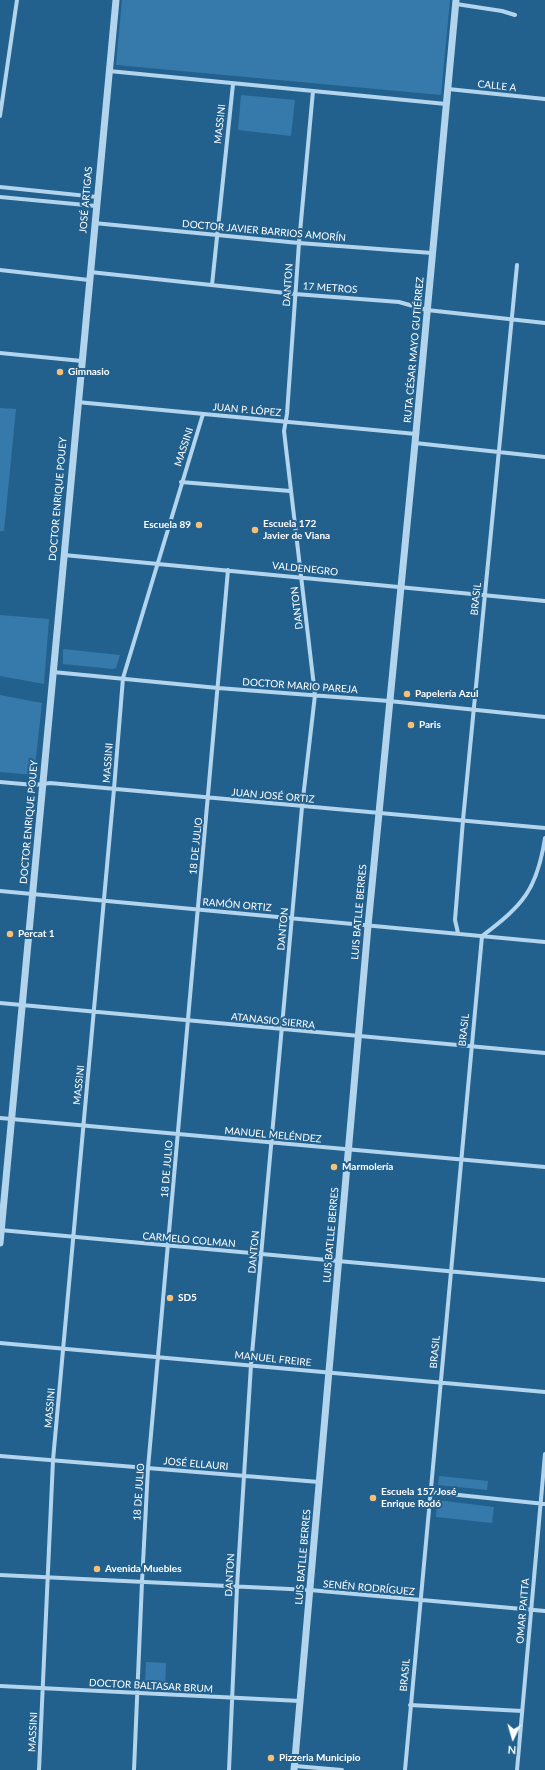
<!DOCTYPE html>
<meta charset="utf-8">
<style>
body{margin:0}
#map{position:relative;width:545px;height:1770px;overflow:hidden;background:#22608e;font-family:Lato,sans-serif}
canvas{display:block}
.north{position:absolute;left:493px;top:1718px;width:40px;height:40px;-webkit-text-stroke:3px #22608e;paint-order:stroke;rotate:185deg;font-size:11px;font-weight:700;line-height:16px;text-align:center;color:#fff}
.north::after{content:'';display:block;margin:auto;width:14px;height:18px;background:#fff;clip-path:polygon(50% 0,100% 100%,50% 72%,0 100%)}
</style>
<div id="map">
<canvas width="545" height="1770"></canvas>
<div class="north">N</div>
</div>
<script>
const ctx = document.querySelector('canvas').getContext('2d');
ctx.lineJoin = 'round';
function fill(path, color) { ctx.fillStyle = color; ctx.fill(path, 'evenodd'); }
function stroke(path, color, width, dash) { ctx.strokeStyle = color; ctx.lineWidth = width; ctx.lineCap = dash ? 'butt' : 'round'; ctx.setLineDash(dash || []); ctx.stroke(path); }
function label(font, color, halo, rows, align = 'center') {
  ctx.font = font + ' Lato,sans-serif'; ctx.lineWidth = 4; ctx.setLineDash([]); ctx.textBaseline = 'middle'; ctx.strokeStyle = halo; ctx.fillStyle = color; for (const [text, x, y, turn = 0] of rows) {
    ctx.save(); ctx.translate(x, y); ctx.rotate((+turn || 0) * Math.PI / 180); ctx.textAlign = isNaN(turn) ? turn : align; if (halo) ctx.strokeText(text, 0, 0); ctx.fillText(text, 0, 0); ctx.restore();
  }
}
fill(new Path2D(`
 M122,0H450L441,95L116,65Z
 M241,95L295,100L291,136L238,130Z
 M0,408L16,409L4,531H0Z
 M0,615L49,619L44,684L0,676Z
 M63,649L120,655L116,668L113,669L63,664Z
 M0,695L42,703L34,775L0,772Z
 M439,1476L488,1481L487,1490L438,1485Z
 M437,1500L494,1507L492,1523L436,1517Z
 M146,1662L166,1663L165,1687L145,1686Z`), '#367aab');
stroke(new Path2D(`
 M456,4L502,11L515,15
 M109,71L446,104
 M448,89L545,99
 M0,116L17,0
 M0,187L97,197
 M0,197L96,206
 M94,223L299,243L432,253
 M0,270L89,280
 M90,272L295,294L399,302L427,310L545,323
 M212,285L233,84
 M0,353L82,361
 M77,402L416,434
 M415,443L545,457
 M181,482L290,491
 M64,555L545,601
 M53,672L218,688L389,701L545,717
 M0,782L34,785L50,783L545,828
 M0,891L545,942
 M458,933L455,920L463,820L517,265
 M0,1003L545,1053
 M0,1118L545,1167
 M0,1230L545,1280
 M0,1343L545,1392
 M0,1456L319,1482
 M430,1492L545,1504
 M0,1575L310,1590L545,1611
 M0,1686L300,1701
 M410,1705L522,1711
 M295,1766L342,1770
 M39,1770L53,1460L114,789L123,678L203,414
 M134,1770L142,1582L148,1468L228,570
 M229,1770L237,1587L251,1365L302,807L315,695L284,431L287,414L299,243L313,91
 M405,1770L482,936C523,905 537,890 545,838
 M517,1770L545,1454`), '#b2d4ec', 4);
stroke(new Path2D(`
 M0,1243L116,0
 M294,1770L368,926L415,443L456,0`), '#b2d4ec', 7);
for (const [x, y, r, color] of [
 [60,372,4,"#f8c074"],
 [199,525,4,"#f8c074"],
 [255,530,4,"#f8c074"],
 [407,694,4,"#f8c074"],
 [411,725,4,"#f8c074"],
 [10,934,4,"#f8c074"],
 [334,1167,4,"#f8c074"],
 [170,1298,4,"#f8c074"],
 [373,1498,4,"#f8c074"],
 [97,1569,4,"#f8c074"],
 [271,1758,4,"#f8c074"]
]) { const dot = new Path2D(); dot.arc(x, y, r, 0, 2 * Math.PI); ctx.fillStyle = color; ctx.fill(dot); stroke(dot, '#22608e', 1.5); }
label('10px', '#fff', '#22608e', [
 ["CALLE A",497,86,6],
 ["MASSINI",220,124,-84],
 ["JOSÉ ARTIGAS",86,200,-85],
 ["DOCTOR JAVIER BARRIOS AMORÍN",264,231,5],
 ["DANTON",288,285,-86],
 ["17 METROS",330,288,4],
 ["RUTA CÉSAR MAYO GUTIÉRREZ",414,350,-85],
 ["JUAN P. LÓPEZ",247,410,5],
 ["MASSINI",184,447,-72],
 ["DOCTOR ENRIQUE POUEY",58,499,-85],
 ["VALDENEGRO",305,569,6],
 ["BRASIL",476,599,-84],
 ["DANTON",297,608,-97],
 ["DOCTOR MARIO PAREJA",300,686,4],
 ["MASSINI",108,763,-86],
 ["JUAN JOSÉ ORTIZ",273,796,5],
 ["DOCTOR ENRIQUE POUEY",29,822,-85],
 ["18 DE JULIO",196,846,-84],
 ["RAMÓN ORTIZ",237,905,5],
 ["LUIS BATLLE BERRES",359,912,-85],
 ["DANTON",283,929,-85],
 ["ATANASIO SIERRA",273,1021,6],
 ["BRASIL",464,1030,-84],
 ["MASSINI",79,1085,-84],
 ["MANUEL MELÉNDEZ",273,1135,5],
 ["18 DE JULIO",167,1169,-85],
 ["LUIS BATLLE BERRES",331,1235,-85],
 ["CARMELO COLMAN",189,1240,5],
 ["DANTON",254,1252,-85],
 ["BRASIL",435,1352,-85],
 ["MANUEL FREIRE",273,1359,6],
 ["MASSINI",50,1408,-85],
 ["JOSÉ ELLAURI",196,1464,5],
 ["18 DE JULIO",139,1492,-86],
 ["LUIS BATLLE BERRES",303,1557,-85],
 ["DANTON",230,1575,-87],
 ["SENÉN RODRÍGUEZ",369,1588,5],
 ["OMAR PAITTA",523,1611,-85],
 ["BRASIL",405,1675,-85],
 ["DOCTOR BALTASAR BRUM",151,1686,3],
 ["MASSINI",33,1732,-87]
]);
label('bold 10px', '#fff', '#22608e', [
 ["Gimnasio",68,372],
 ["Escuela 172",263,524],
 ["Javier de Viana",263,536],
 ["Escuela 89",191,525,"right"],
 ["Papelería Azul",415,694],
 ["Paris",419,725],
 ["Percat 1",18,934],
 ["Marmolería",342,1167],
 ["SD5",178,1298],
 ["Escuela 157 José",381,1492],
 ["Enrique Rodó",381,1504],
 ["Avenida Muebles",105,1569],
 ["Pizzeria Municipio",279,1758]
], 'left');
</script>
